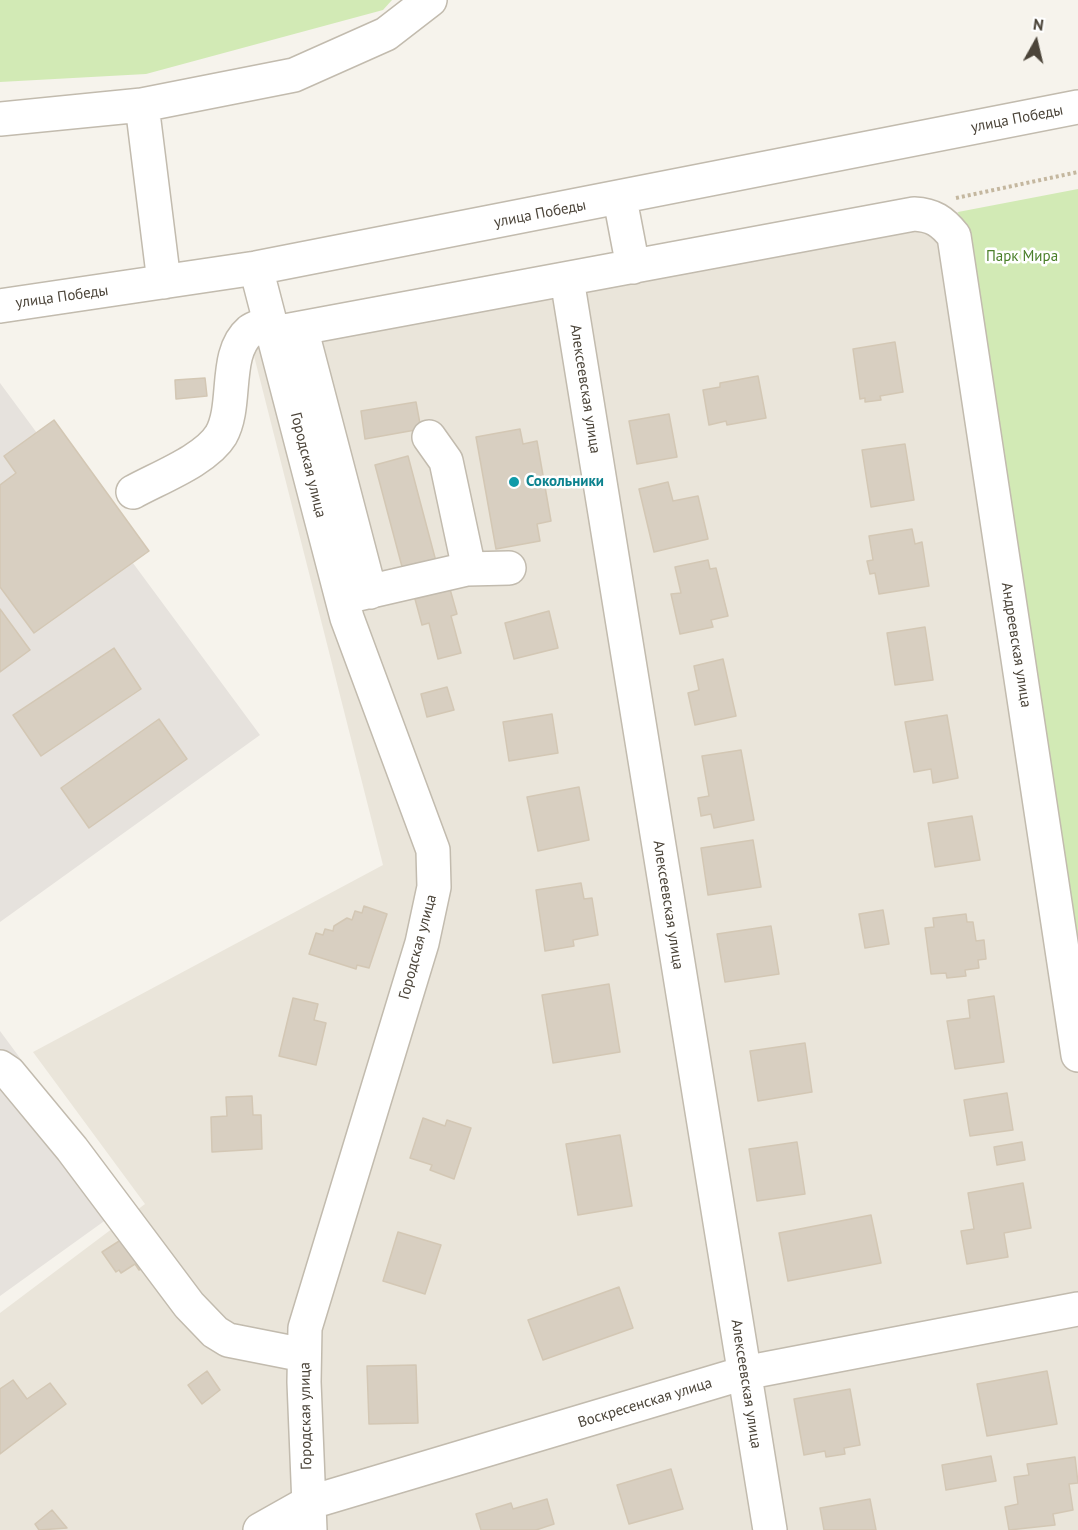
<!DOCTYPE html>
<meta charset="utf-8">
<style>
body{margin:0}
#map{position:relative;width:1078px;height:1530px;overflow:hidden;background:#f6f3ec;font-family:"PT Sans",sans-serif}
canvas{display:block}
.north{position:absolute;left:1006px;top:12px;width:60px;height:60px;-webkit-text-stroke:4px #fff;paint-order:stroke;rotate:8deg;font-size:16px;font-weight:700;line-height:24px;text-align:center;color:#4b4439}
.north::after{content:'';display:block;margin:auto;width:21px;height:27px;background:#4b4439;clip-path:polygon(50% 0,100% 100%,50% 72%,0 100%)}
</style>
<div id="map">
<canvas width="1078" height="1530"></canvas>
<div class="north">N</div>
</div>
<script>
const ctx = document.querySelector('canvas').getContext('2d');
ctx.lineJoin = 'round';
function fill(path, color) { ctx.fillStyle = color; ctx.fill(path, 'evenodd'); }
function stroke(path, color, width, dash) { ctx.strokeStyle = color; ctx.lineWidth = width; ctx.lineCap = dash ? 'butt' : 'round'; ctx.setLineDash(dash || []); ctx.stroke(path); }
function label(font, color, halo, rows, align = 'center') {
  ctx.font = font + ' "PT Sans",sans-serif'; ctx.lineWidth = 5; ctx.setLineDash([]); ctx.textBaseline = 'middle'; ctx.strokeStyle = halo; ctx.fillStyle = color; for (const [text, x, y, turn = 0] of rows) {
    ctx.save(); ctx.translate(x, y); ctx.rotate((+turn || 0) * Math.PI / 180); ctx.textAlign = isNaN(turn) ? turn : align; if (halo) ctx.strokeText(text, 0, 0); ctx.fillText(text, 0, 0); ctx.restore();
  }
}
fill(new Path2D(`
 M958,212L1078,980V1530H0V1313L145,1204L33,1052L383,865L252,348Z`), '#eae5da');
fill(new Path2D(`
 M0,383L260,735L0,922Z
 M0,1031L128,1204L0,1296Z`), '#e6e2dd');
fill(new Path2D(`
 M0,0H392L383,10L146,74L0,82Z
 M1078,189V980L958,212Z`), '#d2eab5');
const building = new Path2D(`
 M895,342L903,392L880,396L881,400L865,402V398L860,399L853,349Z
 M758,376L766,418L727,425L726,421L709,425L703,390L720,387V383Z
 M205,378L207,396L176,399L175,380Z
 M416,402L421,429L365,439L361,411Z
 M669,414L677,457L637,464L629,421Z
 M54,420L149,551L34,633L0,587V485L16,473L4,456Z
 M520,429L523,444L537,441L551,521L537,524L540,541L496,549L476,437Z
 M905,444L914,500L871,507L862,450Z
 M408,456L438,569L405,578L375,465Z
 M668,482L673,501L698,496L708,539L654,552L639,489Z
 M912,529L915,544L922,542L929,586L879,594L875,573L870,574L867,561L873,560L869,536Z
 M708,560L710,569L716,568L728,616L711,620L713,627L680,634L671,594L681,593L675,567Z
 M450,589L457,614L451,616L461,653L438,659L429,623L422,625L415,599Z
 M0,609L30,650L0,672Z
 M549,611L558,648L514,659L505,623Z
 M925,627L933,680L895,685L887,633Z
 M114,648L141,689L41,756L13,715Z
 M723,659L736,716L695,725L688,693L699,690L694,666Z
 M447,687L454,710L427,717L421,694Z
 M552,714L558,753L509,761L503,722Z
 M947,715L958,778L933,783L931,769L914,772L905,722Z
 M159,719L187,759L89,828L61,788Z
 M741,750L754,820L714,828L711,814L701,816L698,798L709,796L702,756Z
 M579,787L589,840L538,851L527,797Z
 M972,816L980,860L935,867L928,823Z
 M753,840L761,887L708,895L701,848Z
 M581,883L584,899L592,898L598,935L573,940L574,946L545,951L536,890Z
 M364,906L387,914L369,968L357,965L356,969L309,954L316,933L323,935L325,929L333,931L334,926L347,918L352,920L355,911L362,913Z
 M883,910L889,944L865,948L859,914Z
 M966,914L967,922H973L976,941L984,940L986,959L978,960L979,968L965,970L966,976L947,978L946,973L931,974L925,928L934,927L933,918Z
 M771,926L779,974L725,982L717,934Z
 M609,984L620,1052L553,1063L542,995Z
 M994,996L1004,1062L955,1069L947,1021L970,1018L968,1000Z
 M293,998L318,1004L314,1020L326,1023L316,1065L279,1056Z
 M805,1043L812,1092L758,1101L750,1051Z
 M1007,1093L1013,1130L970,1136L964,1100Z
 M252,1096L253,1115H261L262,1149L212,1152L211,1117L227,1116L226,1097Z
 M423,1118L445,1126L447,1120L471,1128L454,1179L430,1170L432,1165L410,1158Z
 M620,1135L632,1206L578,1215L566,1144Z
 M797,1142L805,1194L757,1201L749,1149Z
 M1022,1142L1025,1160L997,1165L994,1147Z
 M1023,1183L1031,1228L1004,1233L1008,1257L967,1264L961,1231L974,1229L968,1193Z
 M871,1215L881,1263L788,1281L779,1233Z
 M398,1232L441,1245L425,1294L383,1281Z
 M127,1236L147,1265L139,1270L135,1264L121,1273L119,1270L116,1272L102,1252Z
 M619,1287L633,1328L543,1360L528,1320Z
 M416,1365L418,1423L369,1424L367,1366Z
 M207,1371L220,1390L202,1404L188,1385Z
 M1047,1371L1057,1424L987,1436L977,1384Z
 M13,1380L27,1399L50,1383L66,1404L0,1454V1389Z
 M850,1389L860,1445L844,1448L845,1454L826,1457L825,1451L804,1455L794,1399Z
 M991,1456L996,1481L946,1490L942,1465Z
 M1075,1457L1078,1483L1069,1484L1073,1510L1053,1514L1055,1525L1009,1530L1005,1507L1018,1504L1014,1477L1029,1475L1027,1464Z
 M671,1469L683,1509L629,1524L617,1485Z
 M547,1499L554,1524L536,1530H481L476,1514L511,1503L513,1509Z
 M870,1499L876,1530H824L820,1508Z
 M52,1510L67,1528L39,1530L35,1524Z`);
fill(building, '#d8cfc1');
stroke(building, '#d3c7b4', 1.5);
const minor = new Path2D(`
 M142,105L164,282
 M0,119L142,105L294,75L386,34L430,0
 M620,199L633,267
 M256,268L347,618L433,850L434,887L422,943L305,1328L304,1382L310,1530
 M567,279L770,1530
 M0,306L256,268L1078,107
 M301,328L370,592
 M274,333L914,214C933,215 942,221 954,236L1078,1055
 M429,437L446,461L469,569
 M133,492C158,478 206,460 221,435C238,405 223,354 250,331C255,327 264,325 270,322
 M350,596L467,569L509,568
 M0,1067L9,1073L72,1149L189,1305L215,1332L228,1340L304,1355
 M260,1530L308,1503L744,1373L1078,1309`);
stroke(minor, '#c2bbae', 36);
stroke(new Path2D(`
 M956,198L1078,172`), '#c4b79f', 4, [3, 3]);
stroke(minor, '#fff', 33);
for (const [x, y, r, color] of [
 [514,482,6,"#0f9aa8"]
]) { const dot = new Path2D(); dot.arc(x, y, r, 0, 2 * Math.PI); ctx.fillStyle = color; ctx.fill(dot); stroke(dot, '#fff', 2); }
label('15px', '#4b4439', '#fff', [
 ["улица Победы",1017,119,-11],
 ["улица Победы",540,214,-11],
 ["улица Победы",62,297,-8],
 ["Алексеевская улица",585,389,81],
 ["Городская улица",308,465,76],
 ["Андреевская улица",1016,645,81],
 ["Алексеевская улица",668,905,81],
 ["Городская улица",418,947,-75],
 ["Алексеевская улица",746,1384,81],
 ["Воскресенская улица",645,1403,-17],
 ["Городская улица",306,1416,-91]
]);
label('15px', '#4a7f2a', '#fff', [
 ["Парк Мира",1022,257]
]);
label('bold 15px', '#0d838f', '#fff', [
 ["Сокольники",526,482]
], 'left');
</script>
